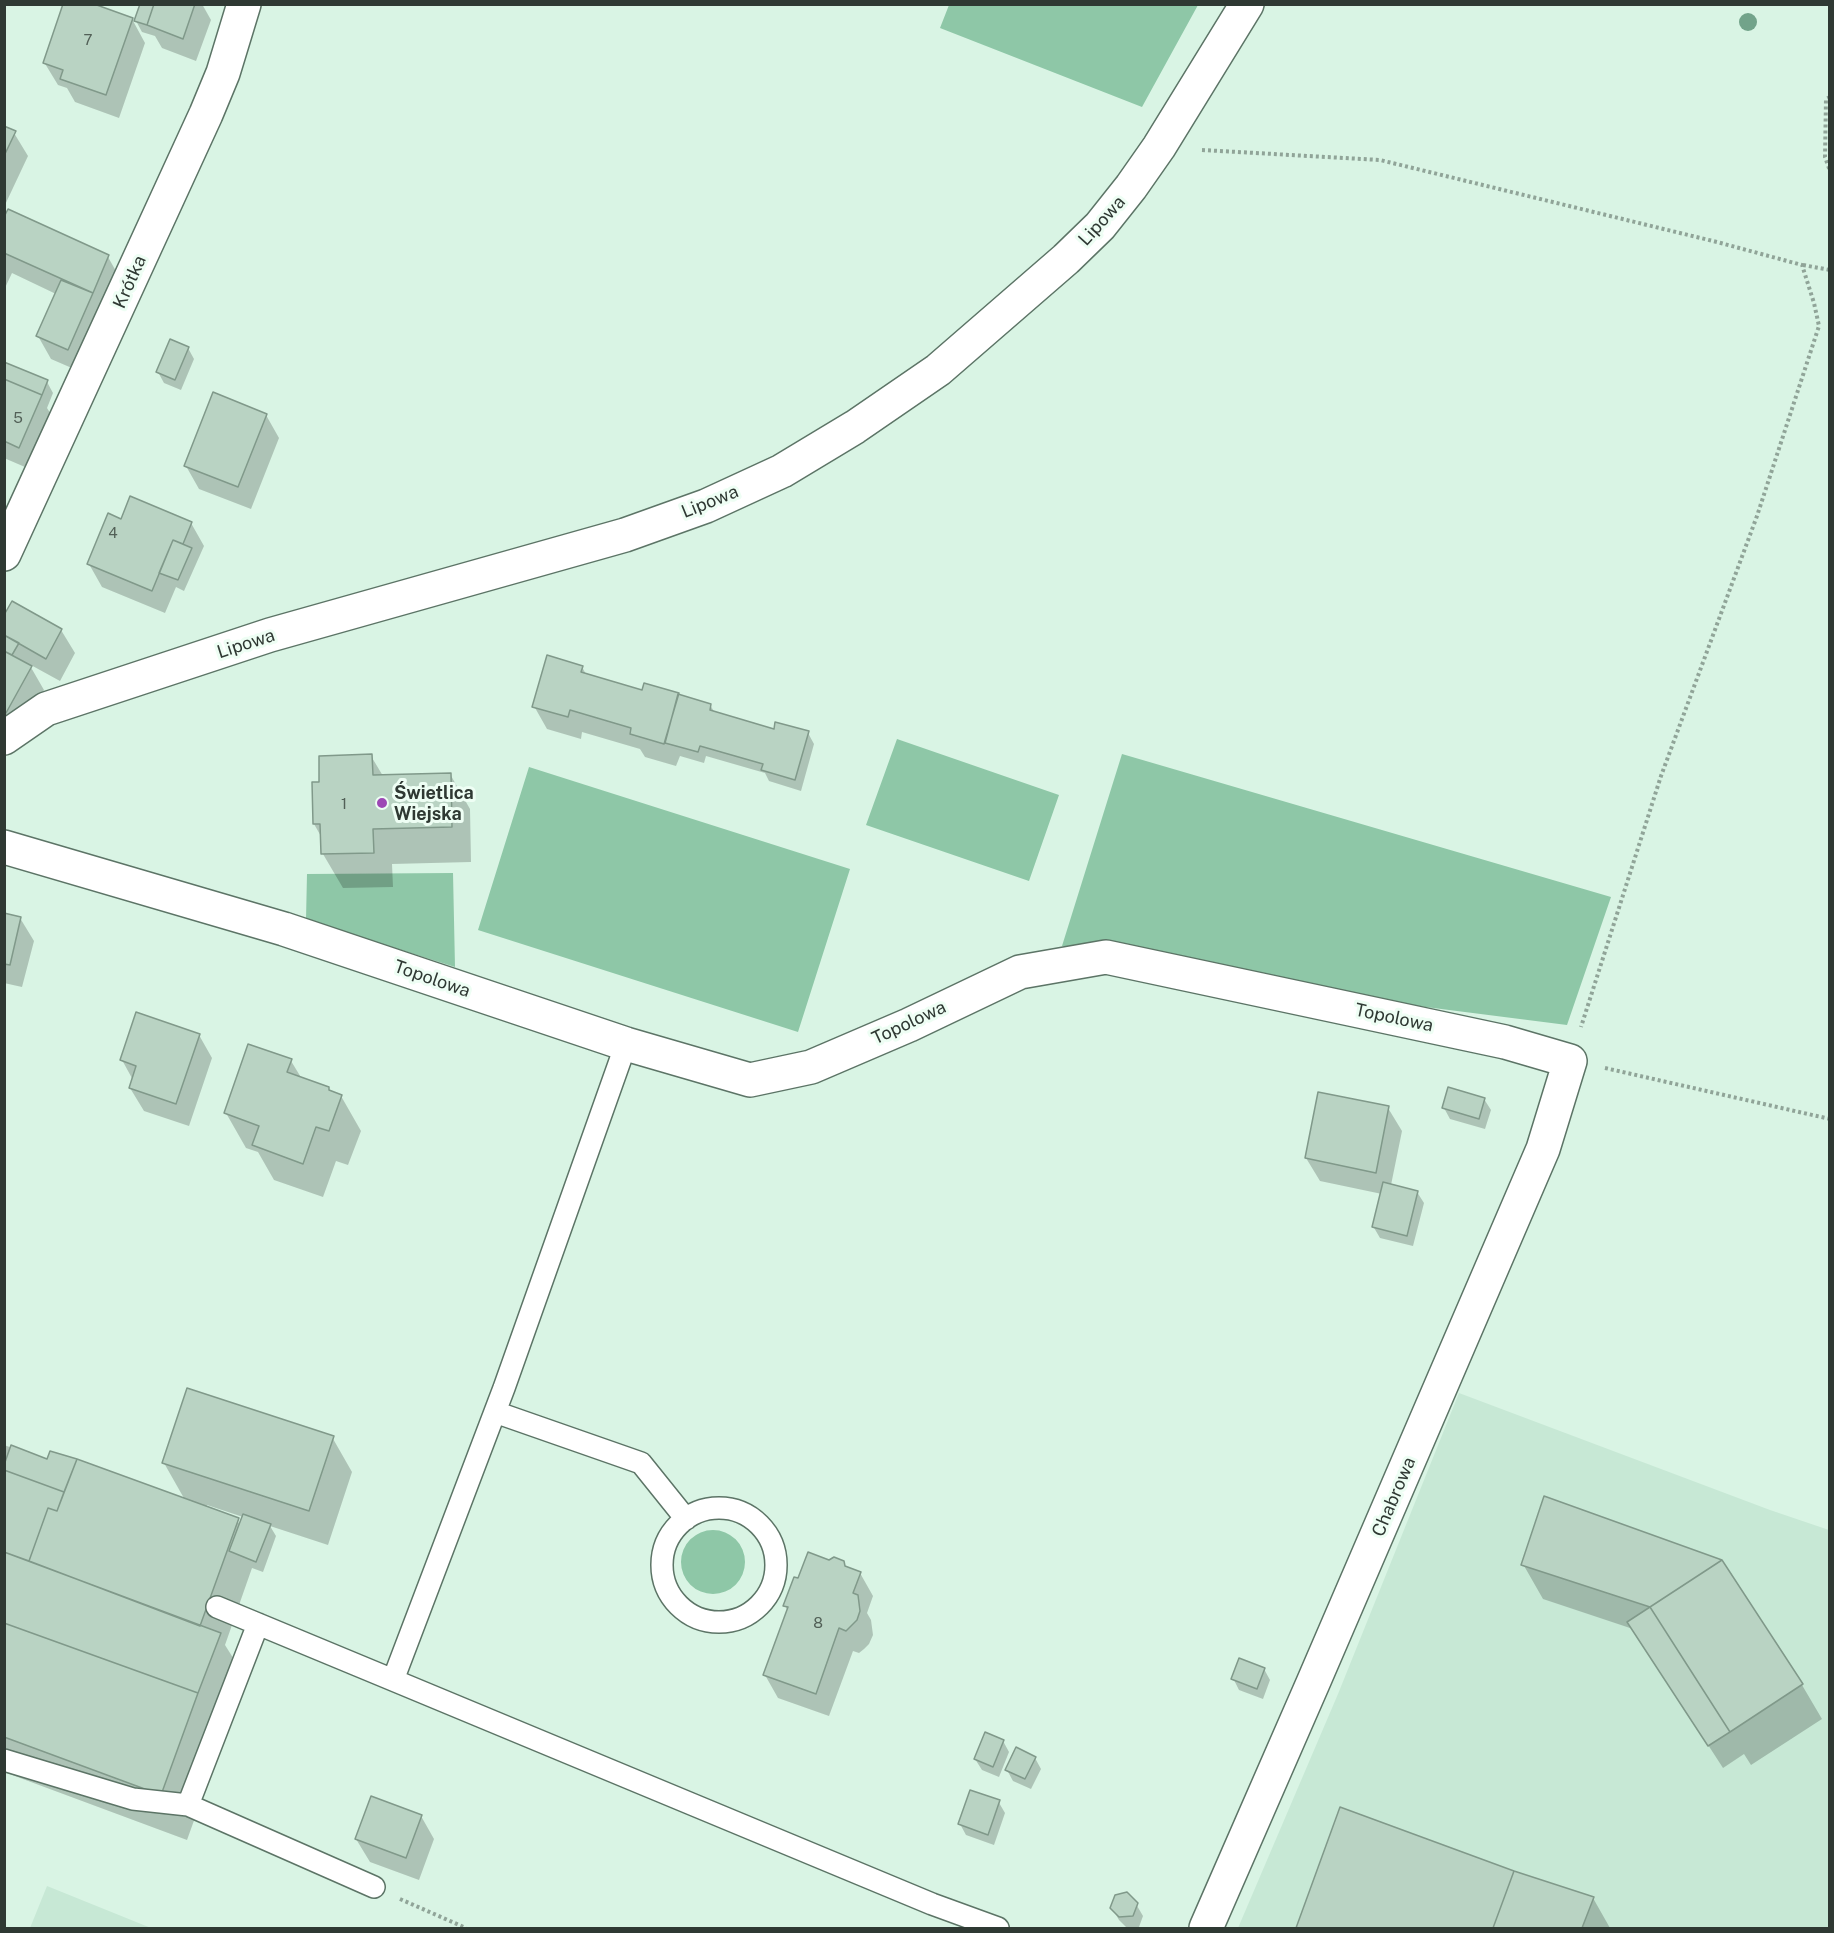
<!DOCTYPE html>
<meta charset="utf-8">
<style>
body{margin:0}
#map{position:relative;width:1834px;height:1933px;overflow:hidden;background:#d9f4e4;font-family:"Public Sans",sans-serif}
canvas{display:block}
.frame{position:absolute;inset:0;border:6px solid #2f3933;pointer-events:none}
</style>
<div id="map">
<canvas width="1834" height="1933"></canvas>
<div class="frame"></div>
</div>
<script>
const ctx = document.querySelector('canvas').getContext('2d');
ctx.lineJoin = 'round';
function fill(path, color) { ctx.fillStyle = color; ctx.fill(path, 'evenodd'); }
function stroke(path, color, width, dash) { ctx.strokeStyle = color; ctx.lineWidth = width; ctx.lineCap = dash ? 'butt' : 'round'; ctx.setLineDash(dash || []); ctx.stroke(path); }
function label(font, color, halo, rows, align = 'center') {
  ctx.font = font + ' "Public Sans",sans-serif'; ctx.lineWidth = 6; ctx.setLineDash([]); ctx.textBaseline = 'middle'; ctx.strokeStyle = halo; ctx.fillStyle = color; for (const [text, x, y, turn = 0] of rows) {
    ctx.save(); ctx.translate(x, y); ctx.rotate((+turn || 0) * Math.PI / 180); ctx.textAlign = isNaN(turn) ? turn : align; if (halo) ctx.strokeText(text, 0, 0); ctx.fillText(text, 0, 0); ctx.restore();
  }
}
fill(new Path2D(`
 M1459,1393L1770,1510L1829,1530V1928H1238L1338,1694Z
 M47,1886L151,1928H30Z`), '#c7e8d5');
fill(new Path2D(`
 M949,5V4L1198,5L1142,107L940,28Z
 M897,739L1059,795L1029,881L866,825Z
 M1122,754L1611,897L1567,1025L1402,1004L1125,948L1062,946Z
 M529,767L850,869L798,1032L478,930Z
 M453,873L455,967L306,920L307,874Z
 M681 1562a32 32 0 1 1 64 0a32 32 0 1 1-64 0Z`), '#8ec7a7');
fill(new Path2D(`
 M142,4H202L211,20L196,61L162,48L155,36L142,32L136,21Z
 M132,19L145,43L119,118L75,102L67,88L58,85L44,62Z
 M4,128L14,133L28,156L4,207Z
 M4,221L108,257L121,280L81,372L51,359L38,336L56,294L12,273L4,290Z
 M188,348L194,359L181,390L164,383L158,372Z
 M4,363L47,382L53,393L47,408L54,419L32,470L4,458Z
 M266,415L279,438L251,509L199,489L186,466Z
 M122,521L191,523L204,546L184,591L176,587L165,613L102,587L89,564Z
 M4,618L61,630L75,653L60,681L29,664L44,690L20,735L4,727Z
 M582,667L587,676L643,692L710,705L715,713L775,730L808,733L814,744L801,791L769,781L765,773L706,756L704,763L680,756L676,766L645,757L640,749L582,732L581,739L547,729L534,706Z
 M371,756L383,776L450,774L470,809L471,862L392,864L393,887L343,888L323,854L322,838L314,824Z
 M4,914L20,918L34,941L22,987L4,983Z
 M199,1035L212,1058L189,1126L144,1111L130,1088L133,1080L122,1060Z
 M291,1061L302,1079L328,1089L331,1092L341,1096L361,1131L348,1165L336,1161L323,1197L274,1180L258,1152L246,1148L226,1113Z
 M1484,1099L1491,1110L1485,1129L1450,1119L1444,1108Z
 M1388,1108L1402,1131L1391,1185L1417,1192L1424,1203L1413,1246L1380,1238L1373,1226L1382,1194L1320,1181L1306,1158Z
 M332,1437L352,1472L328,1545L270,1526L276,1536L263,1572L252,1568L225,1645L240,1669L223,1740L187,1840L4,1772V1445L48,1461L51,1452L185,1500L164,1463ZM207,1505L243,1517L240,1525L237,1520L206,1508Z
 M1545,1497L1802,1685L1822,1719L1751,1765L1744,1754L1723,1768L1633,1629L1543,1599L1523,1564Z
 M845,1567L860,1573L873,1596L867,1613L871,1620L873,1635L869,1644L864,1649L859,1653L853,1651L829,1716L778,1698L765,1675L788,1611L785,1606L799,1580Z
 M1264,1669L1270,1680L1263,1699L1239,1690L1233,1678Z
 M1003,1741L1009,1752L999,1777L982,1770L975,1759Z
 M1035,1758L1041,1769L1031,1789L1013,1781L1007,1770Z
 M998,1801L1005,1813L994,1845L966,1835L960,1824Z
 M1341,1809L1513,1872L1593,1898L1610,1928H1297Z
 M421,1816L434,1839L419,1880L370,1862L356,1839Z
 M1136,1904L1143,1916L1139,1927L1127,1928L1119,1920L1112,1908Z`), '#0003');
const building = new Path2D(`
 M63,4H94L133,18L106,95L60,79L63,70L43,63Z
 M140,4H154L147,25L134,21Z
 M154,4H195L183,39L147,25Z
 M4,126L16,131L4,156Z
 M8,209L109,255L93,293L4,253V217Z
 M61,280L93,293L68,350L36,336Z
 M170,339L189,347L175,380L156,372Z
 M4,362L48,380L42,395L4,379Z
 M4,379L42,395L19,448L4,441Z
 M213,392L267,414L238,487L184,466Z
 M130,496L192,522L183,544L173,540L152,591L87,564L108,513L121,519Z
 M173,540L192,548L178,580L159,573Z
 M12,601L62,629L46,659L4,635V615Z
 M4,635L19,643L12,655L4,651Z
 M4,651L32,666L6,713L4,712Z
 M547,655L583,666L581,672L642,690L644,683L679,693L664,744L630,734L631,728L570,710L568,717L532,707Z
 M678,694L711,704L710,710L774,729L775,722L809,731L795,780L761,770L763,764L700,746L698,752L665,743Z
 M372,754L373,775L451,773L452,827L373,829L374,853L321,854L320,824H313L312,782H319V756Z
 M4,913L21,917L10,965L4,964Z
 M136,1012L200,1034L176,1104L129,1088L136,1066L120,1060Z
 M248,1044L292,1059L287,1072L329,1087V1090L342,1095L329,1131L316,1127L303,1164L252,1145L259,1126L224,1113Z
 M1448,1087L1485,1098L1479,1119L1442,1108Z
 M1318,1092L1389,1106L1376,1173L1305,1158Z
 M1383,1182L1418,1191L1407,1236L1372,1227Z
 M187,1388L334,1436L309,1511L162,1463Z
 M11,1445L47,1459L50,1451L77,1459L64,1492L4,1470V1465Z
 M77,1459L239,1518L200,1626L29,1561L48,1508L57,1511Z
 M4,1470L64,1492L57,1511L48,1508L29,1561L4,1552Z
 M1544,1496L1722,1560L1650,1607L1521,1565Z
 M243,1514L271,1524L256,1562L229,1551Z
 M4,1552L221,1633L198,1693L4,1623Z
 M808,1552L829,1560L834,1557L844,1561L845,1566L861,1572L853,1593L858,1595L860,1611L857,1620L846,1631L839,1628L816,1694L763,1675L788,1607L783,1606L794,1577L798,1578Z
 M1722,1560L1803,1684L1730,1732L1650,1607Z
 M1650,1607L1730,1732L1708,1746L1627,1622Z
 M4,1623L198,1693L161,1795L4,1737Z
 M1239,1658L1265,1668L1257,1689L1231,1679Z
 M985,1732L1004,1740L993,1767L974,1759Z
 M1016,1747L1036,1757L1025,1779L1005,1770Z
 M970,1790L1000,1800L988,1835L958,1824Z
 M371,1796L422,1815L406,1858L355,1839Z
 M1340,1807L1514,1871L1493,1928H1296Z
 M1514,1871L1594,1897L1582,1928H1493Z
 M1127,1892L1138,1903L1133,1916L1119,1917L1110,1908L1115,1895Z`);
fill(building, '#b9d3c3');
stroke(building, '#80998a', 1.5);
const service = new Path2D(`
 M626,1044L504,1388L393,1680L932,1904L998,1928
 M495,1412L641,1463L686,1519
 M662 1565a57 57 0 1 1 114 0a57 57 0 1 1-114 0Z
 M217,1607L393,1680
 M258,1624L188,1805L374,1887
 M4,1760L133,1799L188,1805`);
const minor = new Path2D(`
 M4,554L206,114L223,73L244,4
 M4,847L284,929L626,1044L750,1080L811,1067L909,1025L1020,972L1106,957L1505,1042L1570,1061L1543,1149L1313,1683L1206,1928`);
const tertiary = new Path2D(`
 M4,738L46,709L270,635L625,535L706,506L782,471L855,427L938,370L1066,259L1100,226L1131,187L1159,147L1247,4`);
stroke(service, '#5c7466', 24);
stroke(minor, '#5c7466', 36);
stroke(tertiary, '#5c7466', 36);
stroke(new Path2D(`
 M1830,97L1826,99L1825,157L1830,171
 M1202,150L1380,160L1717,242L1802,265L1814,303L1819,326L1757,516L1661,776L1581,1027
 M1803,265L1830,270
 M1605,1068L1830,1119
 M400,1899L466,1928`), '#90a498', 4, [3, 3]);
stroke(service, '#fff', 21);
stroke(minor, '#fff', 33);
stroke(tertiary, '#fff', 33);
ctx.fillStyle = '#72a38a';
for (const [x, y] of [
 [1748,22]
]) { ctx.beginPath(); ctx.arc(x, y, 9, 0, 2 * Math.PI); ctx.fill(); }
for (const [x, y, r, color] of [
 [382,803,6,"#9d48b5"]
]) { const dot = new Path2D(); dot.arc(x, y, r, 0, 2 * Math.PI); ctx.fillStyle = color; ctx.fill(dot); stroke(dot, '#eefef4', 2); }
label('15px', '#526057', null, [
 ["7",88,40],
 ["5",18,418],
 ["4",113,533],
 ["1",344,804],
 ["8",818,1623]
]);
label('18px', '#2f3933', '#eefef4', [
 ["Lipowa",1102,221,-48],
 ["Krótka",130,282,-66],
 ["Lipowa",710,502,-22],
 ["Lipowa",246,644,-18],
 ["Topolowa",432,979,19],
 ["Topolowa",1394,1018,12],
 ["Topolowa",909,1023,-25],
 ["Chabrowa",1394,1497,-67]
]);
label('bold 18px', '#2f3933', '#eefef4', [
 ["Świetlica",394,793],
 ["Wiejska",394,814]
], 'left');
</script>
